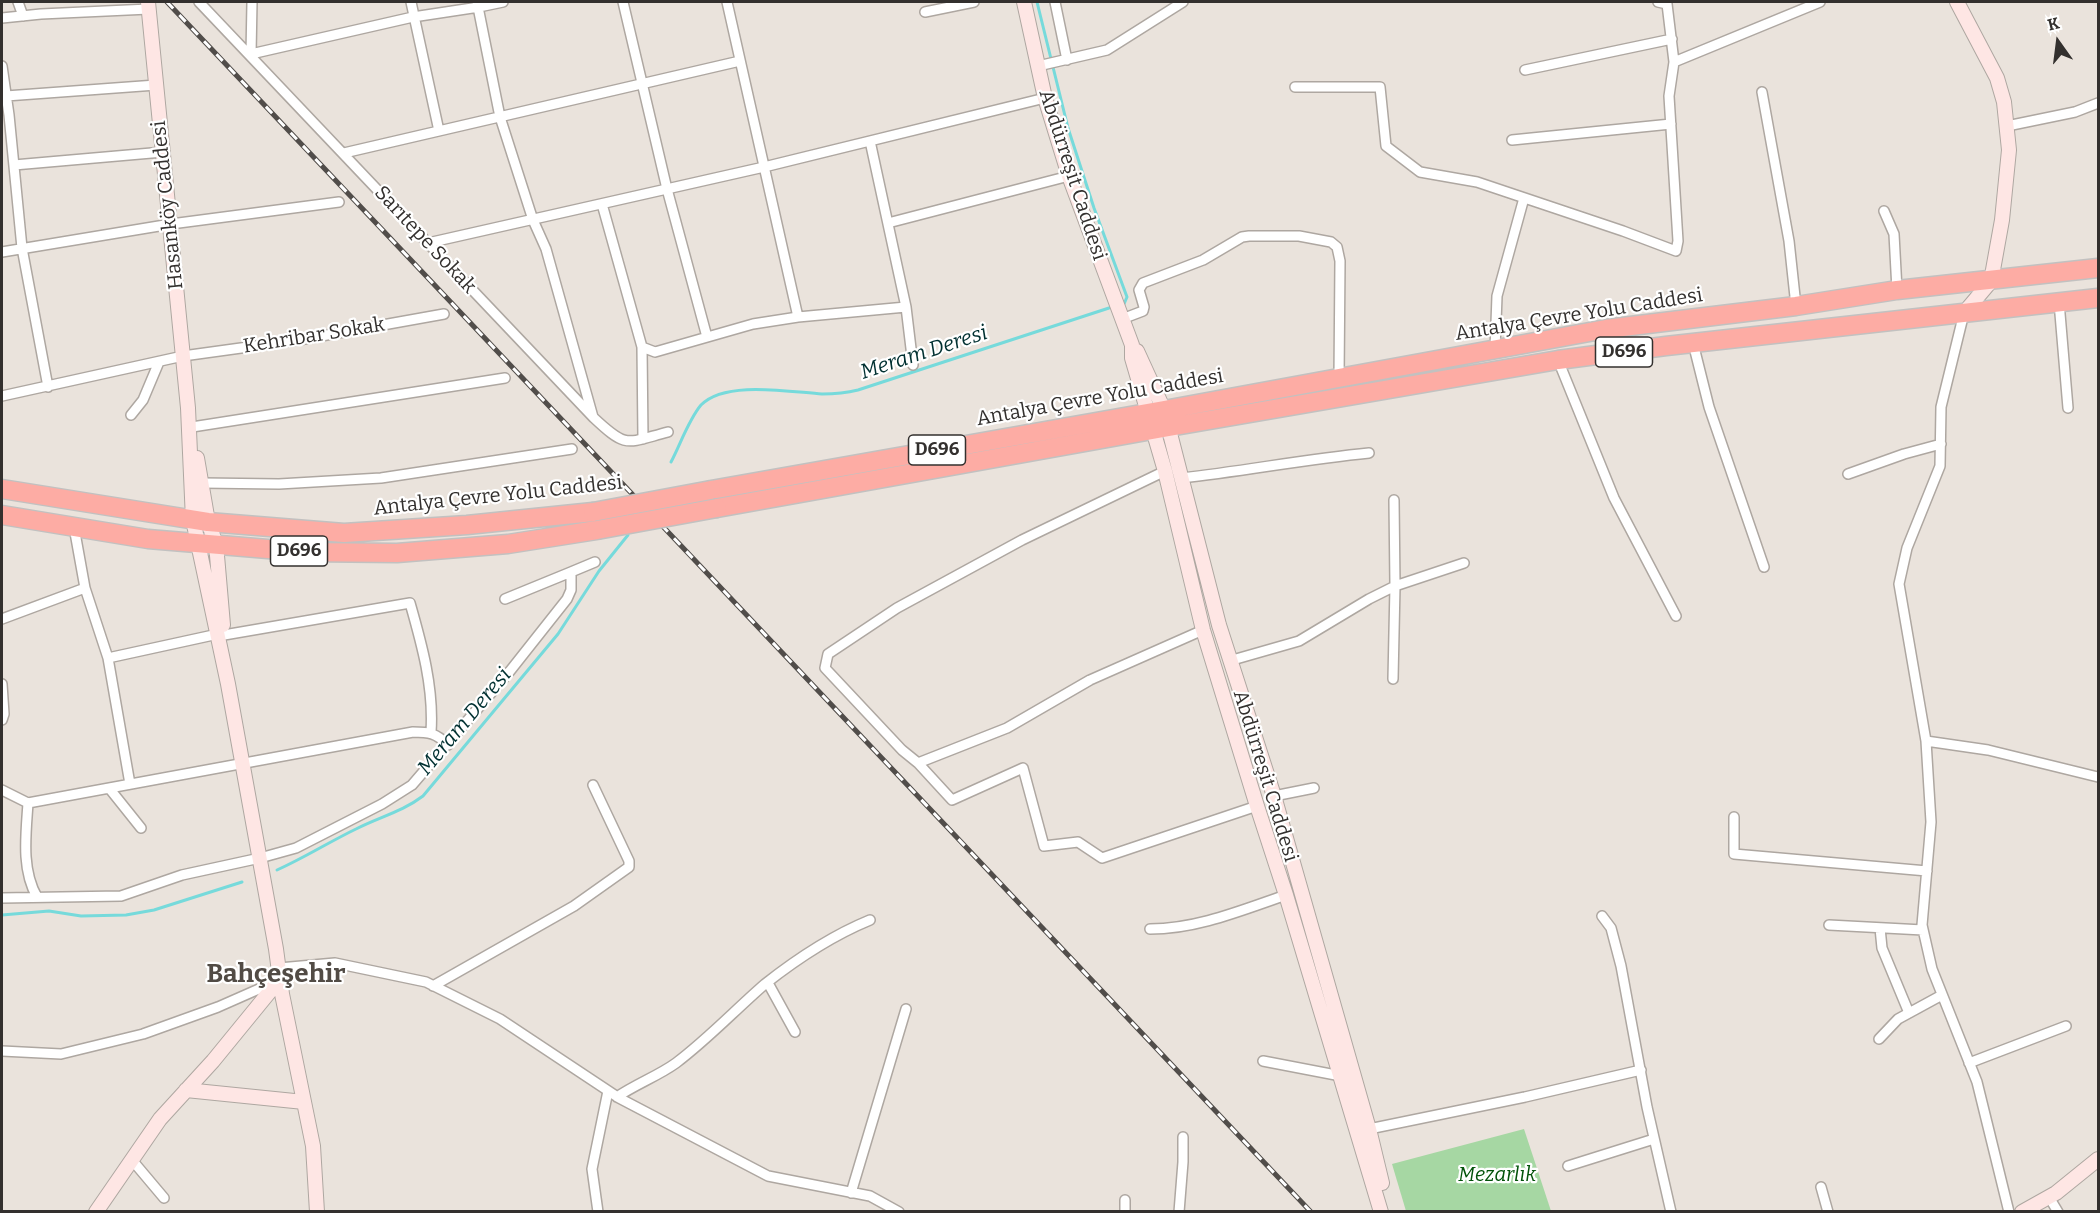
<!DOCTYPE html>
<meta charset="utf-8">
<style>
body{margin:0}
#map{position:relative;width:2100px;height:1213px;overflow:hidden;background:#eae3dc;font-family:Bitter,serif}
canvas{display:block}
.frame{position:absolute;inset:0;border:3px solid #33302e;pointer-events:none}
.north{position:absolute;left:2028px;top:12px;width:60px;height:60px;-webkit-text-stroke:4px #fff;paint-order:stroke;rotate:346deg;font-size:16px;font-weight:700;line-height:24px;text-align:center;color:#33302e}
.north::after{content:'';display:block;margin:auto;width:21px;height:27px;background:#33302e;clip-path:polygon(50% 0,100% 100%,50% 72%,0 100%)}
</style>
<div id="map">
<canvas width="2100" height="1213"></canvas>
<div class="frame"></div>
<div class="north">K</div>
</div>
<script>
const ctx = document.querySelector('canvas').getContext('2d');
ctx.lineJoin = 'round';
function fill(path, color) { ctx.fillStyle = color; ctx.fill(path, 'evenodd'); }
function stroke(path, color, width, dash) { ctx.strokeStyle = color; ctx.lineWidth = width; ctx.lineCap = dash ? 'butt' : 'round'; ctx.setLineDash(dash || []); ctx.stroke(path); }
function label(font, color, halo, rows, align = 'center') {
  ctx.font = font + ' Bitter,serif'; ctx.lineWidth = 4.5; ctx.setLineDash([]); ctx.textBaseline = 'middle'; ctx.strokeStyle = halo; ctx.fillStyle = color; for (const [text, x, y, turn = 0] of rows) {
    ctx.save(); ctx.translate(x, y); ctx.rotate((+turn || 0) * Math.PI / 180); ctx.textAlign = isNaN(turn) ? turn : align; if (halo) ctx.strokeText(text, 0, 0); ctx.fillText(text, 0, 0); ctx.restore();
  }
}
fill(new Path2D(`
 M1524,1129L1551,1211H1406L1392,1164Z`), '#a6d7a3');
stroke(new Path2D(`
 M1037,2L1068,128L1094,208L1127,297L1124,304
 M671,462C680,445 689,419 701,405C725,380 790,392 822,394C834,394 846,393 858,390L1109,308
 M277,870C304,858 329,842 356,829C379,817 402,812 423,796L558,634L599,571L628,535
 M2,915L49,911L81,916L126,915L154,910L242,882`), '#76dadb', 3);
const street = new Path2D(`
 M18,2L23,16
 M199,2L594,418C627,449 626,443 668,432
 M252,2L251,54L413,17L479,7L503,2
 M411,2L439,131
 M477,2L500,117L533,220L546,249L593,417
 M623,2L667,189L707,337
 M727,2L798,317
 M1055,2L1067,60
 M1658,2L1667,4L1674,62
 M925,12L974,2
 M2,18L41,14L149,9
 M2,66L9,115L22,248L48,387
 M1038,66L1107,50L1183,2
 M1525,70L1672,39
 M1295,87H1380L1386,146L1420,172L1477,182L1623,231L1676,251L1678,241L1669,96L1674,62L1820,2
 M1762,92L1789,241L1796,306
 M6,96L156,85
 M2007,126L2075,112L2098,103
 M1512,140L1671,124
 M870,141L906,307L913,365
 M344,153L740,61
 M14,165L163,152
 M602,204L642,347L655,352L753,324L798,317L906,307
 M1884,211L1894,234L1897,290
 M888,223L1069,176
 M428,243L764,167L1045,98
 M2,252L171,224L339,202
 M2059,302L2068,408
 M1964,313L1941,407L1940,466L1907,548L1899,584L1926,741L1931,822L1922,925L1932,969L1977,1082L2009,1212
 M1122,319L1143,311L1144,307L1139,290L1143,283L1203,260L1242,237L1249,236H1299L1331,242L1337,247L1340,261L1339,378
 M1693,343L1709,407L1764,567
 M642,347L643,439
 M1495,350L1497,296L1524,198
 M1558,360L1614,498L1676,616
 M2,396L183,356L299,340L444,314
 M131,415L143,400L159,362
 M192,427L505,378
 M1165,471L1022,540L897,608L828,654L825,668L902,750L918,763L1007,728L1090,680L1203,630
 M1848,474L1904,454L1941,444
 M1182,478C1245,471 1306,459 1369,453
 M202,483L279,484L381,478L572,449
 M74,527L85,588L108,658L130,784
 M571,572L595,562
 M2,619L85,588
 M224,635L410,603C422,645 434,688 431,732
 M108,658L218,634
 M1229,661L1299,641L1369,599L1395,586L1394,500
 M1393,679L1395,586L1464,563
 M2,684L4,714L2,720
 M1926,741L1988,750L2098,777
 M918,763L952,800L1023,768L1044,846L1078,842L1102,858L1257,806
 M109,788L141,828
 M2,790L28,803L413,732C429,732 436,733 448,745
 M1274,796L1314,788
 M28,803C26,834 21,869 37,897
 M1734,817V854L1927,871
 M2,898L121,896L182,875L260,858L296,848L382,804L412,785L510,671L567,599L571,590V572L505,599
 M1602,916L1611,928L1621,966L1647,1107L1671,1212
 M1829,925L1923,930
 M1880,928L1882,948L1909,1013
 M1150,929C1197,929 1242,910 1286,895
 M279,968L335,963L426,982L500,1019L619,1098L768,1176L870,1196L899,1212
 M768,983L795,1032
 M433,986L574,906L629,867V861L593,785
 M1879,1039L1898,1019L1942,995
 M2,1051L61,1054L143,1034L218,1007L277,981
 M1263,1061L1341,1076
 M1969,1063L2066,1026
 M617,1097C636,1084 658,1076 676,1063C708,1039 735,1010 765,984C798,958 831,936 870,920
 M1369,1129L1525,1097L1641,1070
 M132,1160L164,1198
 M1568,1166L1654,1139
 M1821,1187L1828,1212
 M851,1193L906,1009
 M2049,1197L2058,1212
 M598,1212L592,1169L608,1091
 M1125,1212V1200
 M1179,1212L1183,1162V1137`);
const secondary = new Path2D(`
 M148,2L188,408L193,520L228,684L276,949L282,994L313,1146L317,1212
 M1024,2L1045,98L1069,176L1132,345V358L1165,471L1203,630L1257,806L1286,895L1381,1212
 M1957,2L1997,78L2004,102L2009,150L2002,220L1991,281L1964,313
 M1137,351L1164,410L1219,625L1274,796L1369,1129L1382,1183
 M197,458L208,522L216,544L223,625
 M186,1090L304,1102
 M96,1212L160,1119L213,1061L280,979
 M2022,1212L2056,1193L2098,1159`);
const highway = new Path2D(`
 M2,489L208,522L344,533L467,525L593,512
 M711,490L1164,410L1606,329L1796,306L1897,290L2098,268
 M717,508L1169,427L1558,360L1666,346L2098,298
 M2,515L148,539L304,552L397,553L508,544L597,530`);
stroke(street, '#aea7a1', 12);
stroke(secondary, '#aea7a1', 16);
stroke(highway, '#c2c1c0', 21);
stroke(street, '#fff', 9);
stroke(secondary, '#fee6e4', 14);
stroke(highway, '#fdaca4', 18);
const rail = new Path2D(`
 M167,2L1311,1212`);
stroke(rail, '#514d4a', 5);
stroke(rail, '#fff', 3, [9]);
const highwayBridge = new Path2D(`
 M593,512L711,490
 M597,530L717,508`);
stroke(highwayBridge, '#c2c1c0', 21, []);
stroke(highwayBridge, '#fdaca4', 18);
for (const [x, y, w] of [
 [1624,352,57],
 [937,450,57],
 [299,551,57]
]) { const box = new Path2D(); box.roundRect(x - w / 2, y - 15, w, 30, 4.5); ctx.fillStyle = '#fff'; ctx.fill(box); stroke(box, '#33302e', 1.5); }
label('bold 18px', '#33302e', null, [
 ["D696",1624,352],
 ["D696",937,450],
 ["D696",299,551]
]);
label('20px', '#33302e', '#fff', [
 ["Abdürreşit Caddesi",1072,175,72],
 ["Hasanköy Caddesi",168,205,-96],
 ["Sarıtepe Sokak",425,240,47],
 ["Antalya Çevre Yolu Caddesi",1579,315,-9],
 ["Kehribar Sokak",314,336,-9],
 ["Antalya Çevre Yolu Caddesi",1100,398,-10],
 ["Antalya Çevre Yolu Caddesi",498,496,-6],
 ["Abdürreşit Caddesi",1265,776,73]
]);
label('italic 20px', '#03530a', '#fff', [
 ["Mezarlık",1497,1175]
]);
label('italic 21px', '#003031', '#fff', [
 ["Meram Deresi",924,353,-18],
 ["Meram Deresi",465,722,-50]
]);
label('bold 26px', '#514b45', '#fff', [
 ["Bahçeşehir",276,975]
]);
</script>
